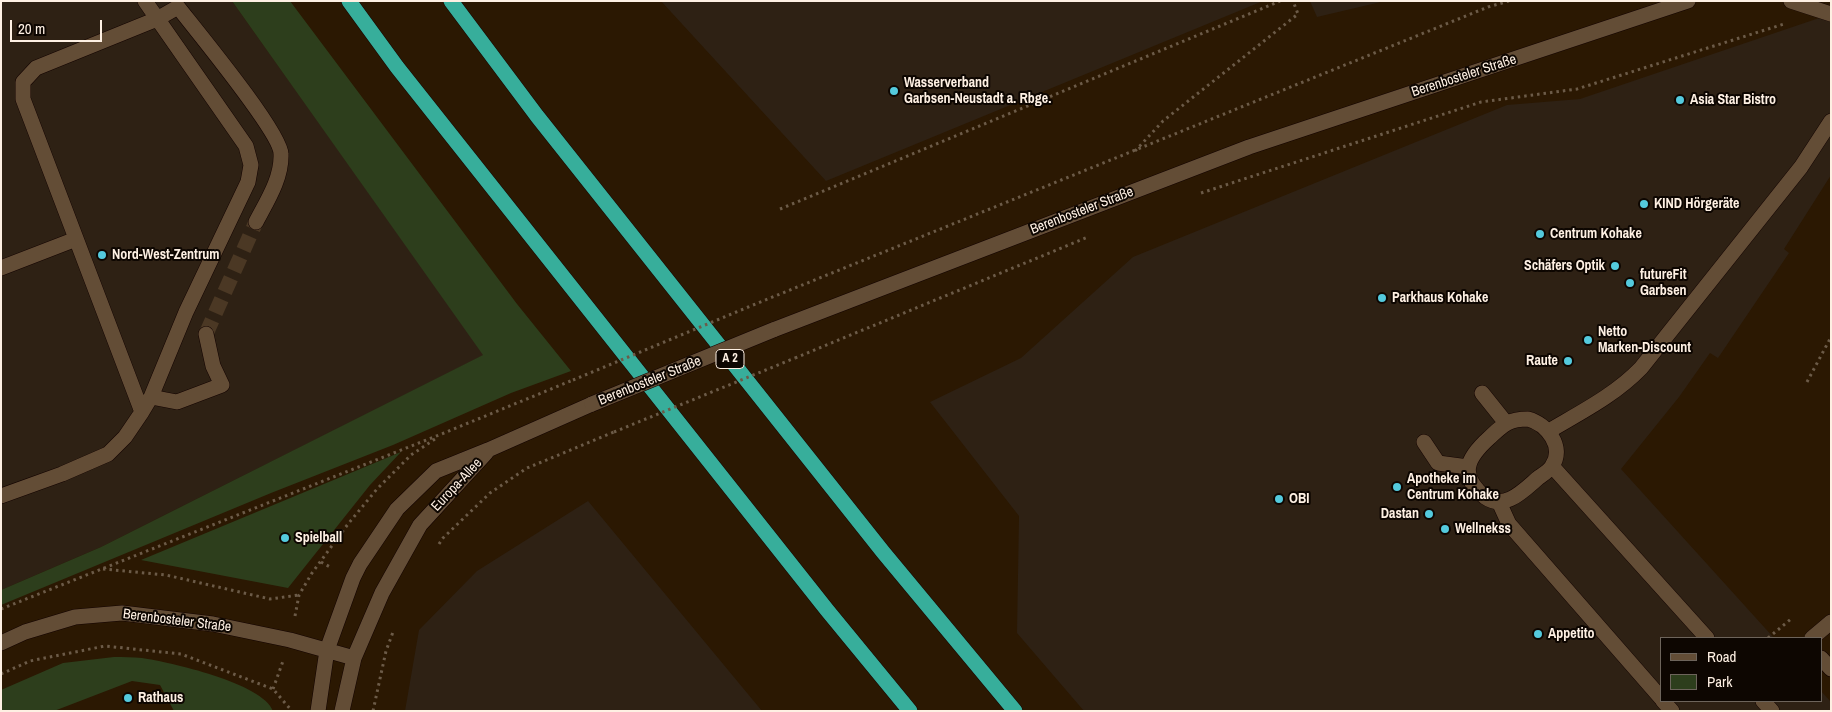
<!DOCTYPE html>
<meta charset="utf-8">
<style>
body{margin:0}
#map{position:relative;width:1832px;height:712px;overflow:hidden;background:#2b1802;font-family:"Archivo Narrow",sans-serif}
canvas{display:block}
.frame{position:absolute;inset:0;border:2px solid #fef0e3;pointer-events:none}
.legend{position:absolute;left:1660px;top:637px;width:162px;height:65px;box-sizing:border-box;background:#0d0601;border:1px solid #6d645b;margin:0;padding:6px 9px;list-style:none;font-size:15px;color:#fef0e3}
.legend li{display:flex;align-items:center;gap:10px;height:25px}
.legend b{width:25px;border:1px solid #6d645b}
.scale{position:absolute;left:10px;top:20px;width:92px;height:22px;box-sizing:border-box;border:2px solid #fef0e3;border-top:0;padding-left:6px;font-size:15px;line-height:18px;white-space:nowrap;color:#fef0e3;-webkit-text-stroke:4px #0d0601;paint-order:stroke}
</style>
<div id="map">
<canvas width="1832" height="712"></canvas>
<div class="frame"></div>
<ul class="legend">
<li><b style="height:6px;background:#634d36"></b>Road</li>
<li><b style="height:14px;background:#2d3e1c"></b>Park</li>
</ul>
<div class="scale">20 m</div>
</div>
<script>
const ctx = document.querySelector('canvas').getContext('2d');
ctx.lineJoin = 'round';
function fill(path, color) { ctx.fillStyle = color; ctx.fill(path, 'evenodd'); }
function stroke(path, color, width, dash) { ctx.strokeStyle = color; ctx.lineWidth = width; ctx.lineCap = dash ? 'butt' : 'round'; ctx.setLineDash(dash || []); ctx.stroke(path); }
function label(font, color, halo, rows, align = 'center') {
  ctx.font = font + ' "Archivo Narrow",sans-serif'; ctx.lineWidth = 4; ctx.setLineDash([]); ctx.textBaseline = 'middle'; ctx.strokeStyle = halo; ctx.fillStyle = color; for (const [text, x, y, turn = 0] of rows) {
    ctx.save(); ctx.translate(x, y); ctx.rotate((+turn || 0) * Math.PI / 180); ctx.textAlign = isNaN(turn) ? turn : align; if (halo) ctx.strokeText(text, 0, 0); ctx.fillText(text, 0, 0); ctx.restore();
  }
}
fill(new Path2D(`
 M1,1H232L484,355L101,547L1,590Z
 M661,1H1263L826,181Z
 M1310,1H1385L1317,17Z
 M1831,14V175L1784,249L1789,253L1718,358L1710,353L1679,397L1621,469L1774,638H1661V701H1821V691L1831,702V711H1084L1017,633L1019,516L930,402L1021,358L1133,257L1507,105L1580,99Z
 M588,501L762,711H405L419,630L477,571Z`), '#2e2114');
fill(new Path2D(`
 M232,1H290L517,304L571,371L511,393L393,445L271,493L1,605V590L101,547L483,355Z
 M401,452L370,485L288,588L141,560Z
 M114,657C123,657 133,657 142,658C169,662 263,683 273,711H174L160,685L132,681L54,711H1V690L63,663Z`), '#2d3e1c');
stroke(new Path2D(`
 M206,334L256,222`), '#4b3824', 15, [15, 8]);
const minor = new Path2D(`
 M1791,1L1831,14
 M1,268L76,239
 M773,330L1249,147L1688,1
 M1482,393L1506,423
 M151,397L177,402L222,385L213,366L206,334
 M142,412L23,99V82L36,68L157,19L178,7C196,30 281,133 281,154C282,178 267,201 256,222
 M1528,419C1547,424 1565,447 1552,466C1549,471 1542,475 1538,478C1524,490 1505,511 1485,497C1458,475 1467,458 1489,438C1503,425 1508,419 1528,419Z
 M1549,431C1581,412 1615,395 1641,368L1801,167L1831,121
 M1424,442L1438,463L1468,467
 M1552,466L1707,638
 M1,496L62,474L108,454L125,437L142,412L151,397L186,312L248,182L251,165L246,146L145,1
 M1499,502L1509,524L1661,698
 M1812,638L1831,622
 M1,643L25,632L75,617L122,613L213,624L290,640L354,658
 M1821,658L1831,669
 M1663,701L1672,711
 M1763,701L1772,711
 M318,711L327,650L353,578L360,564L397,509L436,471L488,450L592,404
 M342,711L354,658L382,593L420,525L486,453`);
const highway = new Path2D(`
 M349,1L397,67L827,610L910,711
 M451,1L537,116L883,552L1015,711`);
stroke(minor, '#130300', 16);
stroke(highway, '#130300', 16);
stroke(new Path2D(`
 M1135,151L1163,121L1298,14L1293,1
 M1201,193L1481,102L1577,89L1784,24
 M780,209L1280,1
 M753,305L1488,7L1509,1
 M795,358L1088,237
 M1807,382L1831,337
 M439,544L443,538L490,493L527,468L614,432
 M321,562L332,568
 M103,569L166,575L270,599L299,595
 M1,609L444,433L573,380
 M295,616L299,595L312,573L348,524L377,489L411,455L438,437
 M1768,638L1791,619
 M1,674L30,661L105,646L181,654L273,689L292,711
 M273,689L283,661
 M373,711L386,651L393,632`), '#6c5b48', 3, [2.5, 4]);
stroke(minor, '#634d36', 15);
stroke(highway, '#37ae9b', 15);
const minorBridge = new Path2D(`
 M592,404L773,330`);
stroke(minorBridge, '#130300', 16, []);
stroke(new Path2D(`
 M573,380L753,305
 M614,432L795,358`), '#6c5b48', 3, [2.5, 4]);
stroke(minorBridge, '#634d36', 15);
for (const [x, y, r, color] of [
 [894,91,5,"#54cadd"],
 [1680,100,5,"#54cadd"],
 [1644,204,5,"#54cadd"],
 [1540,234,5,"#54cadd"],
 [102,255,5,"#54cadd"],
 [1615,266,5,"#54cadd"],
 [1630,283,5,"#54cadd"],
 [1382,298,5,"#54cadd"],
 [1588,340,5,"#54cadd"],
 [1568,361,5,"#54cadd"],
 [1397,487,5,"#54cadd"],
 [1279,499,5,"#54cadd"],
 [1429,514,5,"#54cadd"],
 [1445,529,5,"#54cadd"],
 [285,538,5,"#54cadd"],
 [1538,634,5,"#54cadd"],
 [128,698,5,"#54cadd"]
]) { const dot = new Path2D(); dot.arc(x, y, r, 0, 2 * Math.PI); ctx.fillStyle = color; ctx.fill(dot); stroke(dot, '#0d0601', 2); }
for (const [x, y, w] of [
 [730,359,28]
]) { const box = new Path2D(); box.roundRect(x - w / 2, y - 9.5, w, 19, 4); ctx.fillStyle = '#0d0601'; ctx.fill(box); stroke(box, '#fef0e3', 1); }
label('bold 12px', '#fef0e3', null, [
 ["A 2",730,359]
]);
label('14px', '#fef0e3', '#0d0601', [
 ["Berenbosteler Straße",1464,76,-18],
 ["Berenbosteler Straße",1082,211,-21],
 ["Berenbosteler Straße",650,381,-22],
 ["Europa-Allee",457,485,-47],
 ["Berenbosteler Straße",177,621,7]
]);
label('bold 14px', '#fef0e3', '#0d0601', [
 ["Wasserverband",904,83],
 ["Garbsen-Neustadt a. Rbge.",904,99],
 ["Asia Star Bistro",1690,100],
 ["KIND Hörgeräte",1654,204],
 ["Centrum Kohake",1550,234],
 ["Nord-West-Zentrum",112,255],
 ["Schäfers Optik",1605,266,"right"],
 ["futureFit",1640,275],
 ["Garbsen",1640,291],
 ["Parkhaus Kohake",1392,298],
 ["Netto",1598,332],
 ["Marken-Discount",1598,348],
 ["Raute",1558,361,"right"],
 ["Apotheke im",1407,479],
 ["Centrum Kohake",1407,495],
 ["OBI",1289,499],
 ["Dastan",1419,514,"right"],
 ["Wellnekss",1455,529],
 ["Spielball",295,538],
 ["Appetito",1548,634],
 ["Rathaus",138,698]
], 'left');
</script>
